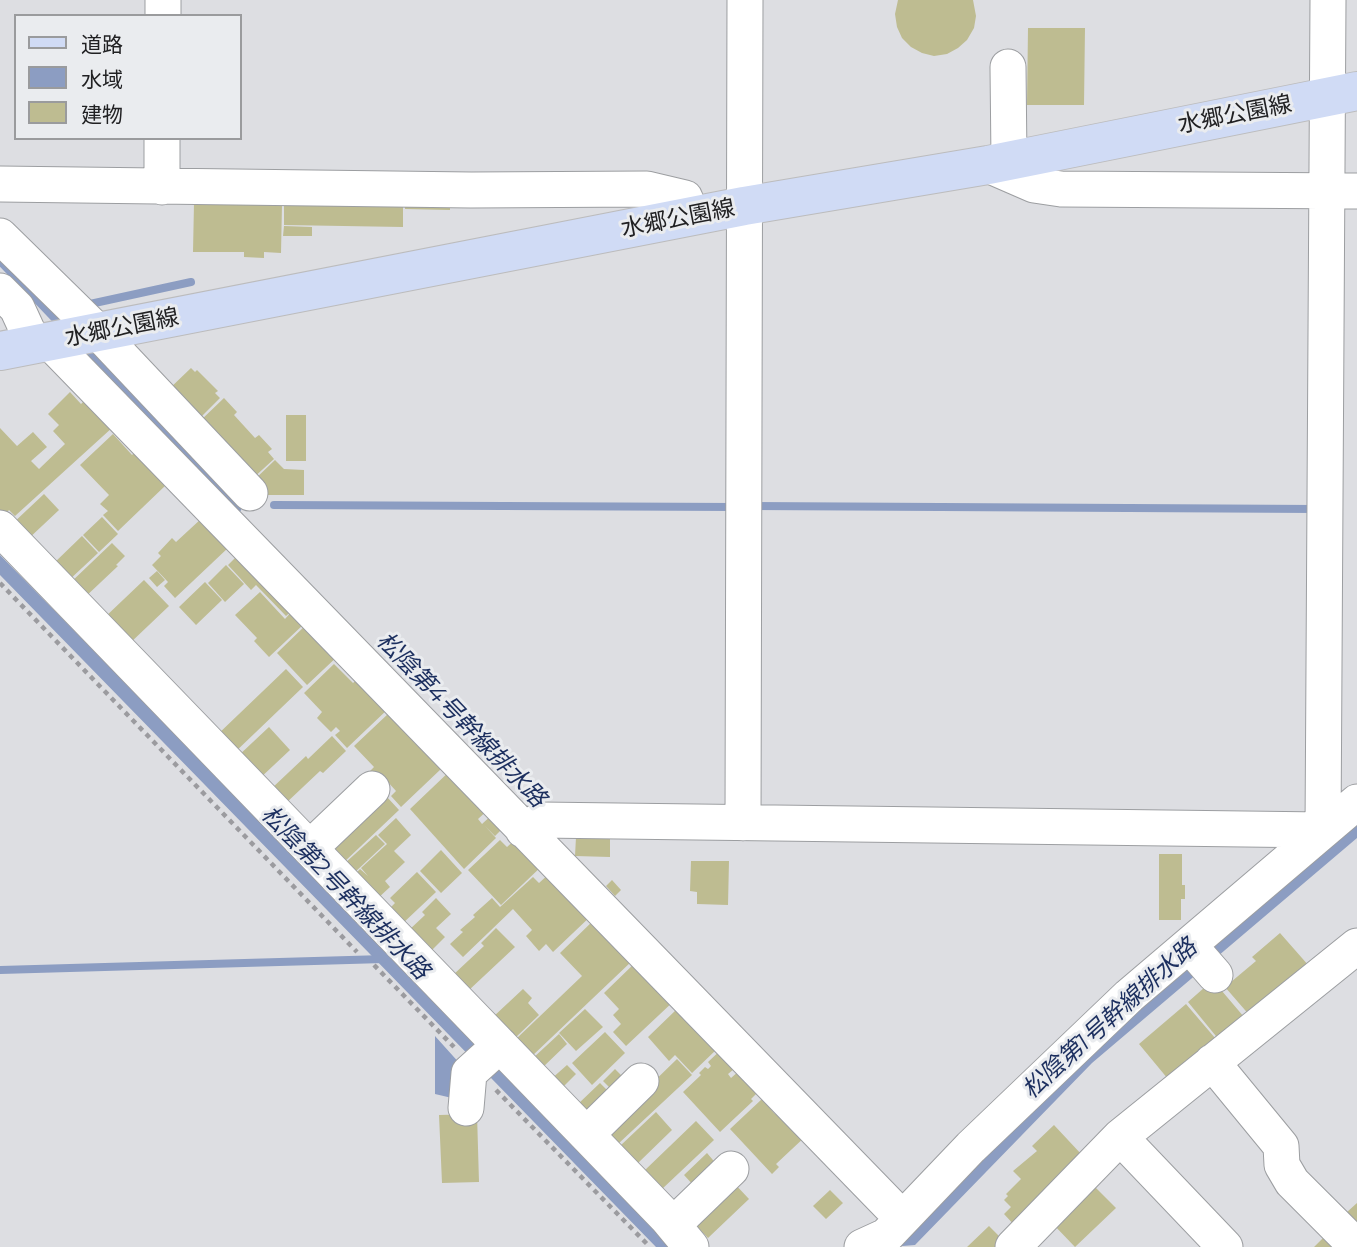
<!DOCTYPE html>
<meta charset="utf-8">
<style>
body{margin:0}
#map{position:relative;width:1357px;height:1247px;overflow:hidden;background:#dddee2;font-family:Montserrat,"Noto Sans JP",sans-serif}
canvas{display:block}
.legend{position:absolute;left:14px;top:14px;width:228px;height:126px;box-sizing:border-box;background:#eaecef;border:2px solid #9a9b9d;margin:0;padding:9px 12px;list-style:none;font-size:21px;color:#212123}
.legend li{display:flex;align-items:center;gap:14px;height:35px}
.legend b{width:35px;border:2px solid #9a9b9d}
</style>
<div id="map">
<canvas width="1357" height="1247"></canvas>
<ul class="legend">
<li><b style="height:9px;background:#d0dbf5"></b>道路</li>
<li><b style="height:19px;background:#8c9dc2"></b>水域</li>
<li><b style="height:19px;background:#bebc91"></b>建物</li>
</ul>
</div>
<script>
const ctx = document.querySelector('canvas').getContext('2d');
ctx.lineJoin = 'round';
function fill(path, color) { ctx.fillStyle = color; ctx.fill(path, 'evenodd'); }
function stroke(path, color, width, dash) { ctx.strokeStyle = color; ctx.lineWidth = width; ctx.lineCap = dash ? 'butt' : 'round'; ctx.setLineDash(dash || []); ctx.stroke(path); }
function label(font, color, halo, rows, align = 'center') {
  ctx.font = font + ' Montserrat,"Noto Sans JP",sans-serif'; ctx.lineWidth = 6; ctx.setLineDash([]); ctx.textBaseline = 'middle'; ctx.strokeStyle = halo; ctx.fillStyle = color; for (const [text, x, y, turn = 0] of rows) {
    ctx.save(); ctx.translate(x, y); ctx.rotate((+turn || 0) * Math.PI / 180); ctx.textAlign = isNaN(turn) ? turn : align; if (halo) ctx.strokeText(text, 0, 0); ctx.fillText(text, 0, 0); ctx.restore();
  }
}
fill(new Path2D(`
 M0,555L368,930L672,1247H656L0,575Z
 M1357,822V838L1092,1063L915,1245L890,1247L1088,1051Z
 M435,1036L462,1066L452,1098L435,1094Z`), '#8c9dc2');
stroke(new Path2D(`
 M0,261L63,327
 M90,304L191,282
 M82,346L237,509
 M274,505L734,507
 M752,506L1316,509
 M0,970L384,959`), '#8c9dc2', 8);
fill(new Path2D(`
 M898,0H973L976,16L974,28L967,40L958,48L947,54L934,56L922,53L911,47L902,38L897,27L895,14Z
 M1028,28H1085L1084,105H1027Z
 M405,199H450V210L405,209Z
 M284,202L403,204V227L284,225Z
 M194,203L282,204L281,253L264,252V258L244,257V252H193Z
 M284,226L312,227V236H283Z
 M191,368L195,372L197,370L218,391L215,393L220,398L196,422L167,391Z
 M70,392L81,404L88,397L113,427L15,516L9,510L3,517L0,514V428L17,446L33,432L47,447L31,461L39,469L65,444L53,431L59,425L48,414Z
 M224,398L237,412L234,415L255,438L259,435L272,449L268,452L274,459L251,480L198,423Z
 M286,415H306V461H286Z
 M113,434L132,455L138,449L166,485L118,531L103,515L108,511L100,504L109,495L80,465Z
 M275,460L284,469L304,470V495H266L253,481Z
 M44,494L59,510L26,541L11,525Z
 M102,517L118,534L99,552L83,535Z
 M202,518L229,547L175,598L164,586L168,582L152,565L161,556L158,553L172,538L176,542Z
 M82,536L98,553L67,582L52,565Z
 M112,543L125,556L116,565L118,566L83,599L69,584Z
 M243,550L296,607L286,616L256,585L251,590L228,565Z
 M226,565L244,584L225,602L208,583Z
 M157,571L165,580L157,587L149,578Z
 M144,580L169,606L128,645L103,619Z
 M205,582L222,600L196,625L179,607Z
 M260,592L285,619L292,611L304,624L269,657L254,641L257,638L235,615Z
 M310,621L340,654L307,685L277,653Z
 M334,664L353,683L361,676L389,708L347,748L335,735L340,731L336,727L331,732L317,718L322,712L304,693Z
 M286,669L303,687L232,755L215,737Z
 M389,713L441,769L401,807L391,796L396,791L387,781L381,787L368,773L374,767L354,746Z
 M269,727L290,750L258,780L237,757Z
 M332,736L346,751L323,773L320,771L285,804L271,789L306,756L308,759Z
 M453,768V781L468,797L475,790L491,807L478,819L482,824L494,813L505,826L495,836L485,826L496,838L464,869L410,809Z
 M387,797L399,810L341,865L329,852Z
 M396,818L411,835L394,851L405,862L385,881L390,887L376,900L353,876L360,869L368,876L361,868L387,844L378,835Z
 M376,835L385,844L353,874L344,864Z
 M518,837L544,864L501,905L468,870L500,840L507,847Z
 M576,837H610V857L575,856Z
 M441,850L462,873L441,893L420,871Z
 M1159,854H1182V885H1185V899H1181V920H1159Z
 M691,861H729L728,905L697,904V892L690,891Z
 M417,872L436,892L401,925L388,910L395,903L390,898Z
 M550,873L593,914L553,952L546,944L539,951L526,936L532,930L513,909L463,957L450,944L463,932L460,930L475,917L473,915L492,898L500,907L533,877L539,883Z
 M612,880L621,890L615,896L606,886Z
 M436,898L451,914L436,928L445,937L429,953L408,931L425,915L422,912Z
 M596,918L632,961L531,1057L515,1040L582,976L560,953Z
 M496,928L515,947L468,991L453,975L484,946L481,943Z
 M1280,933L1309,966L1251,1017L1225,987L1256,961L1252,957Z
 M638,960L675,1000L626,1046L613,1032L621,1024L613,1015L619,1009L604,993Z
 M1216,984L1244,1017L1220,1041L1188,1002L1205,987L1208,991Z
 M523,989L532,998L528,1003L539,1015L514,1039L493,1017Z
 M1186,1004L1215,1038L1168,1079L1139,1044Z
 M585,1009L603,1027L576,1051L559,1033Z
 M677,1009L717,1049L692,1073L675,1055L669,1061L648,1037Z
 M605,1032L625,1053L592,1085L572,1063Z
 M559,1034L567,1044L541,1069L532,1059Z
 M724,1047L740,1064L728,1074L731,1078L739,1071L758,1092L751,1099L753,1101L720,1132L683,1092L701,1075L699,1073L705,1067L708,1069L711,1066L708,1062Z
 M677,1059L692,1075L618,1144L604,1130Z
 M567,1065L576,1074L560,1090L550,1080Z
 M615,1069L624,1078L611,1089L603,1081Z
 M600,1083L614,1097L590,1119L577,1105Z
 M762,1099L774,1113L807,1135L776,1164L779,1167L772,1174L730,1129Z
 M656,1112L672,1130L637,1164L620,1146Z
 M477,1114L479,1182L442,1183L439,1115Z
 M696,1121L714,1140L661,1190L644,1171Z
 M1054,1125L1082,1155L1016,1227L1004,1214L1011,1207L1004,1200L1008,1196L1006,1194L1021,1179L1013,1171L1037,1151L1032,1146Z
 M707,1153L718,1166L695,1187L684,1175Z
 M733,1182L749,1199L708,1238L692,1221Z
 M1092,1184L1116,1208L1075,1247L1052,1223Z
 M830,1190L843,1203L826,1219L813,1206Z
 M1357,1203V1224L1347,1212Z
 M989,1226L1003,1240L996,1247H967Z
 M1329,1232L1344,1247H1314Z`), '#bebc91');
const minor = new Path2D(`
 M163,16V0
 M1008,67L1009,160
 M988,165L1034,185L1061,189L1357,191
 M0,184L471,190L647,189L685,198L691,217
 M162,187V138
 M0,236L98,332L250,493
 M0,291L17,308L34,345
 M50,342L902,1218
 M0,528L667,1218L691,1247
 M743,823L745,0
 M523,830L540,820L1323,830L1328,0
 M310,848L372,789
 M1189,945L1215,975
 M1212,1062L1281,1146L1282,1165L1292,1182L1357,1247
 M466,1108L469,1073L500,1045
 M587,1134L641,1081
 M1120,1137L1225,1247
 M673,1225L731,1169
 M862,1247L886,1236L971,1147L1129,996L1357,802
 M1013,1247L1120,1137L1357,946`);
const major = new Path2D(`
 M0,351L744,206L988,165L1357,91`);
stroke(minor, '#9c9ea1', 37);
stroke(major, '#bcbcbd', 40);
stroke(new Path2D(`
 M0,583L357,952
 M374,965L454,1047
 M496,1090L647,1244`), '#9b9b9f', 4.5, [5, 5]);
stroke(minor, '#fff', 35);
stroke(major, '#d0dbf5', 38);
label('23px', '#212123', '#eaecef', [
 ["水郷公園線",1235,115,-11],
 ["水郷公園線",678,219,-11],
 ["水郷公園線",122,328,-11]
]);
label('italic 24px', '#1c2f5f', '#eaecef', [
 ["松陰第4号幹線排水路",461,720,46],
 ["松陰第2号幹線排水路",345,893,46],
 ["松陰第1号幹線排水路",1110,1019,-42]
]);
</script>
